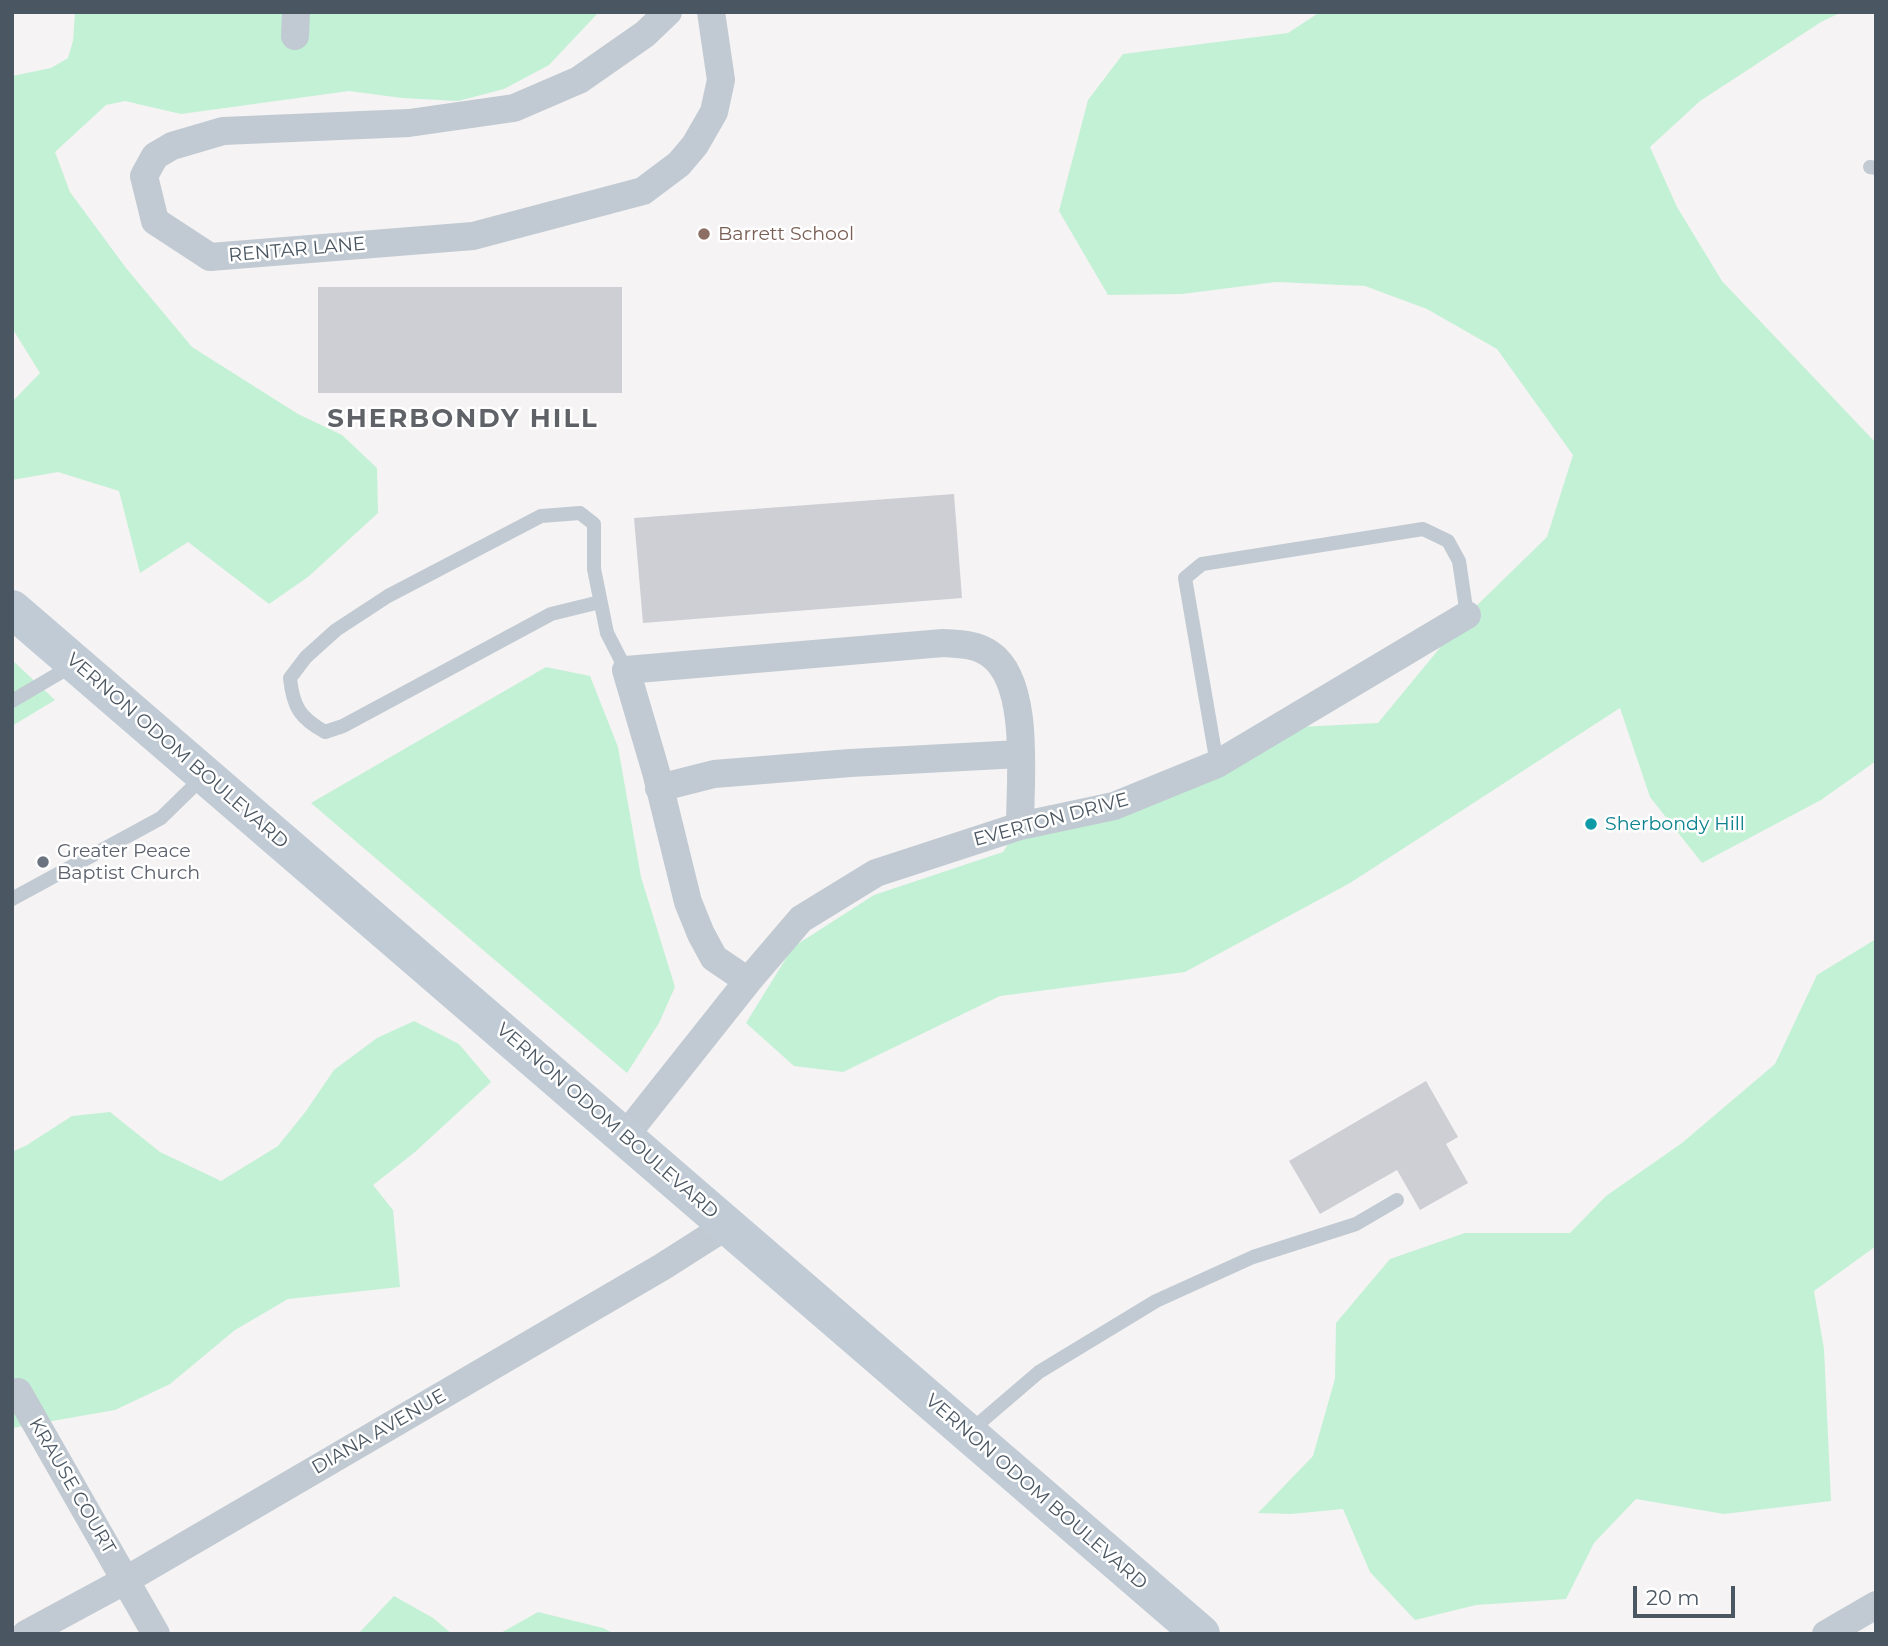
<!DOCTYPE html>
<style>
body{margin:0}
#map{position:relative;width:1888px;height:1646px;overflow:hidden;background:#f5f3f3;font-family:Montserrat,sans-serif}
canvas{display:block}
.frame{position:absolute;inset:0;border:14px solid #4a5661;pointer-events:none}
.scale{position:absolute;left:1633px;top:1586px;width:102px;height:32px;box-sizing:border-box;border:4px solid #4a5661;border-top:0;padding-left:9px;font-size:21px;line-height:24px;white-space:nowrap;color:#4a5661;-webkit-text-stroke:5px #fff;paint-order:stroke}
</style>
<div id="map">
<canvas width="1888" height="1646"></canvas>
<div class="frame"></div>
<div class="scale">20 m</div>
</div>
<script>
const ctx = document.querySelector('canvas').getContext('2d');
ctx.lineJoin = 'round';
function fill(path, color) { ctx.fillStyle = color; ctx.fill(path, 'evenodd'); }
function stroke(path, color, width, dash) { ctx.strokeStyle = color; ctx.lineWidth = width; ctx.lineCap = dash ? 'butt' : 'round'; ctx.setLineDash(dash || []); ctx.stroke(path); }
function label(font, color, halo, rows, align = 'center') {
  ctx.font = font + ' Montserrat,sans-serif'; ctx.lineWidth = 5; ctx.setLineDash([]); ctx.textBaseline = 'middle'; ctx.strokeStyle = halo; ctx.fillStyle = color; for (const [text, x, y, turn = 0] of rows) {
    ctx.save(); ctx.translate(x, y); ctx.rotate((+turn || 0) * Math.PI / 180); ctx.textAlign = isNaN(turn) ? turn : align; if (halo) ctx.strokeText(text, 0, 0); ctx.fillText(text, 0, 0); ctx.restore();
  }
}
fill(new Path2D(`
 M75,12H599L549,65L504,89L458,101L402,98L349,91L181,114L125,101L106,105L55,152L70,192L126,268L192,347L298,414L342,435L377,468L378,513L308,577L269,604L188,542L140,573L119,491L58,472L12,480V402L40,373L12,328V76L51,68L68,58L73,41Z
 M1320,12H1842L1821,22L1700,101L1650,147L1677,207L1722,281L1876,443V761L1821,800L1702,863L1650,797L1620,708L1350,883L1185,972L1000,996L843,1072L794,1066L746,1023L793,947L874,895L1003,852L1020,826L1114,806L1279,728L1378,723L1467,615L1547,537L1573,455L1497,349L1427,309L1365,286L1276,282L1182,294L1108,295L1059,211L1088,100L1123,54L1288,33Z
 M12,660L55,700L12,726Z
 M546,667L590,676L618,747L641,877L675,987L659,1023L627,1073L311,803Z
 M1876,939V1246L1814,1291L1824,1349L1831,1501L1724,1514L1636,1499L1594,1543L1566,1599L1476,1605L1415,1620L1370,1572L1343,1509L1291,1514L1258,1513L1313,1456L1335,1379L1336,1323L1390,1259L1465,1233H1570L1606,1196L1682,1143L1775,1064L1817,975Z
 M414,1021L459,1044L491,1082L415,1152L373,1185L393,1210L400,1287L288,1299L235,1330L170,1384L115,1410L12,1428V1152L27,1145L72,1116L110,1112L160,1152L221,1181L278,1146L306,1111L334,1070L377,1038Z
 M394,1596L433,1618L452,1634H358Z
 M538,1612L603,1628L615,1634H499Z`), '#c3f1d5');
fill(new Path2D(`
 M318,287H622V393H318Z
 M954,494L962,598L643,623L634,518Z
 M1426,1081L1458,1137L1446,1144L1468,1183L1420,1210L1397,1170L1320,1214L1289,1161Z`), '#cdcfd5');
stroke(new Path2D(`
 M1870,167L1876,168
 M600,602L551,614L343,726L325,732C300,718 293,707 290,678L306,657L336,630L388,596L541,516L580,513L594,524V569L607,633L626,670
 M12,701L75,664
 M1217,764L1185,578L1202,564L1423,529L1448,541L1459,561L1467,615
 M12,899L161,818L204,776
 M969,1432L1039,1372L1156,1301L1253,1257L1356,1224L1397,1200`), '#c1cad2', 14);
stroke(new Path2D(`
 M668,12L645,34L579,80L514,108L409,123L223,131L172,146L155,156L144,176L155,221L210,257L473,236L643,191L679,164L695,145L714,112L721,80L711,12
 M295,36L296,12
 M659,788L714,774L850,763L1020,754
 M748,981L714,958L701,934L688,902L656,772L626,670L943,643C960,644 976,644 990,654C1031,682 1020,781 1020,826
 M625,1136L748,981L801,919L876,873L1020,826L1114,806L1217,764L1467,615
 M18,1392L156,1634
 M26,1634L126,1580L662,1267L728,1225
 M1826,1634L1876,1605`), '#c1cad2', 28);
stroke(new Path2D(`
 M12,609L1201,1634`), '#c1cbd6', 38);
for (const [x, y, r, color] of [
 [704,234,7,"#8d6e63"],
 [1591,824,7,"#0f9aa8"],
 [43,862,7,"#6b7280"]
]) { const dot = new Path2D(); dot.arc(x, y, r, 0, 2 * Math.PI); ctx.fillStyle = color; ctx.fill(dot); stroke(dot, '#fff', 2.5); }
label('19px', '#785e54', '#fff', [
 ["Barrett School",718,234]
], 'left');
label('19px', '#4a5661', '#fff', [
 ["RENTAR LANE",297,250,-5],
 ["VERNON ODOM BOULEVARD",177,751,41],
 ["EVERTON DRIVE",1051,820,-15],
 ["VERNON ODOM BOULEVARD",607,1121,41],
 ["DIANA AVENUE",379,1432,-30],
 ["KRAUSE COURT",72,1486,60],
 ["VERNON ODOM BOULEVARD",1036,1492,41]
]);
label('19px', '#0d838f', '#fff', [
 ["Sherbondy Hill",1605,824]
], 'left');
label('19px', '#5b616d', '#fff', [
 ["Greater Peace",57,851],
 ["Baptist Church",57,873]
], 'left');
ctx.letterSpacing = '2px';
label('bold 26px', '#5f6368', '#fff', [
 ["SHERBONDY HILL",463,419]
]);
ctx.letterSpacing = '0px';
</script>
